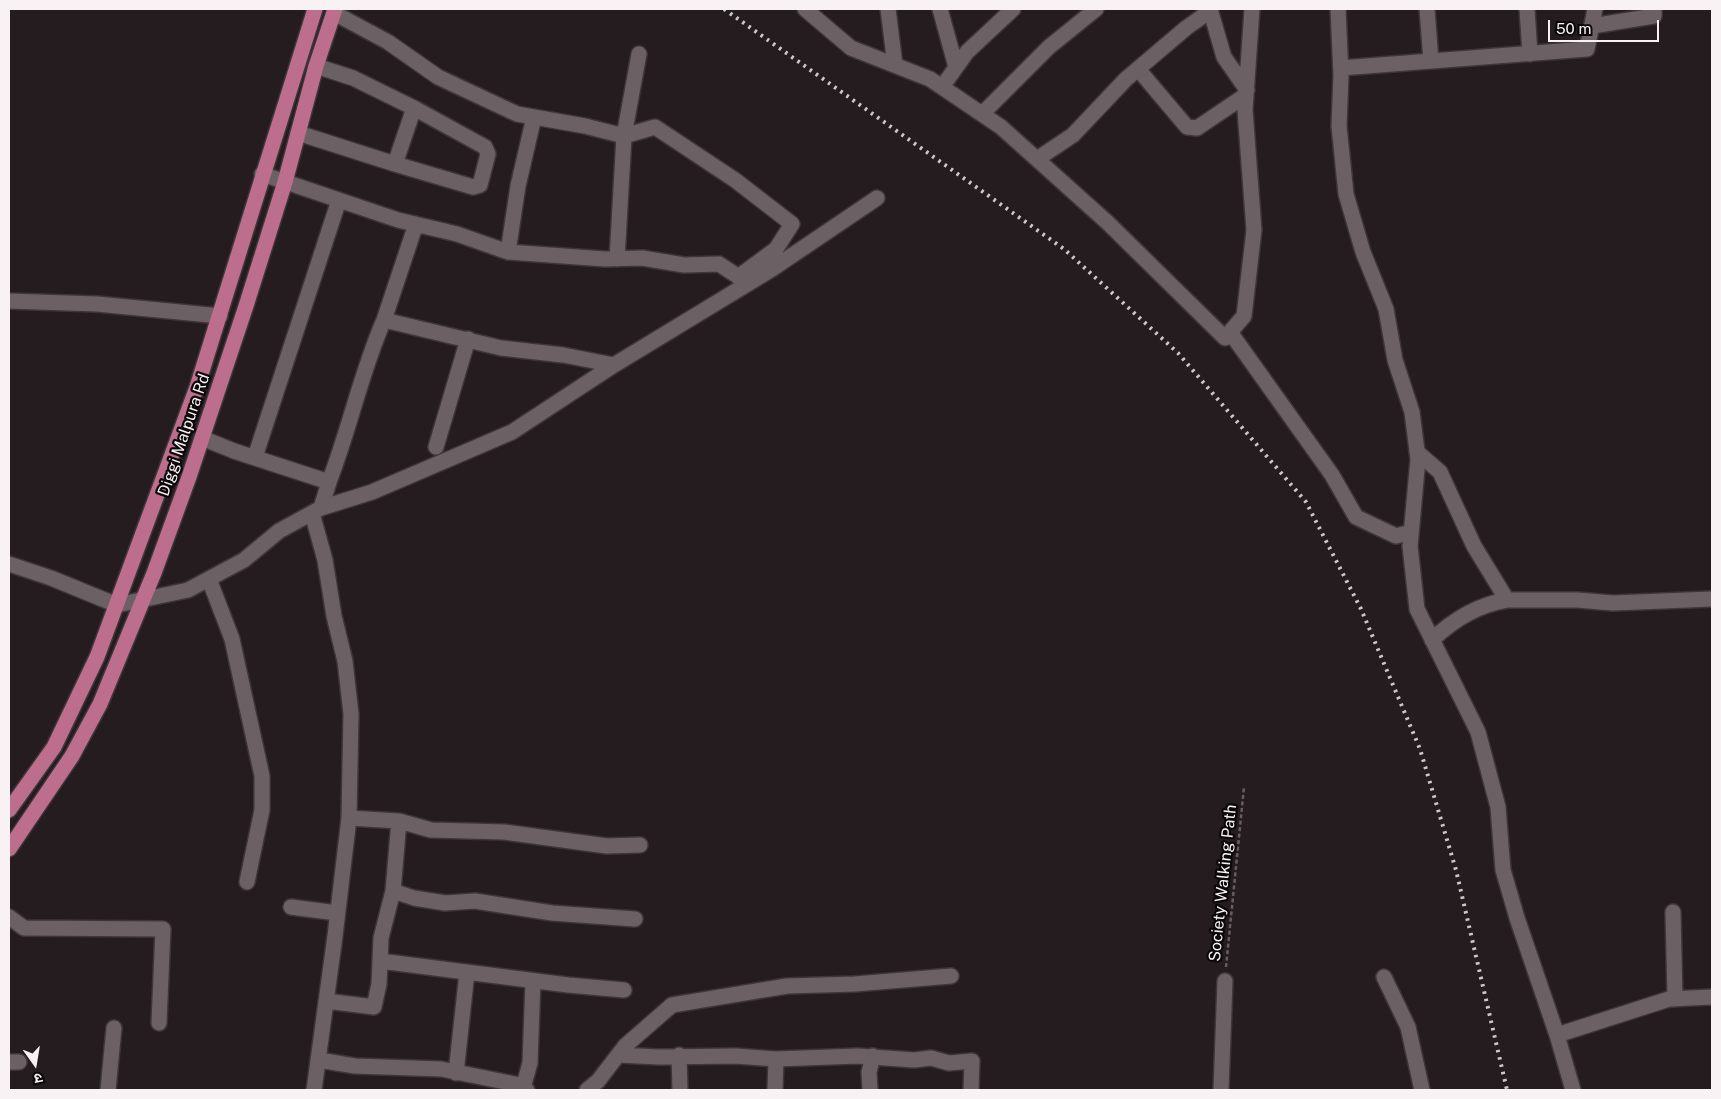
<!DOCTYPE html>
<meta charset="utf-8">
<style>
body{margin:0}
#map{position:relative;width:1721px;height:1099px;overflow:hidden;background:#251c1f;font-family:"Public Sans","Noto Sans Devanagari",sans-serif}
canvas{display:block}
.frame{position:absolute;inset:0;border:10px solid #f8f2f4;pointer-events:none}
.north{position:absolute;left:10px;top:1039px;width:50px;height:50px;-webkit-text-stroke:4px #0c0809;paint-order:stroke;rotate:167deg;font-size:14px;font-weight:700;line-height:20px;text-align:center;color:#f8f2f4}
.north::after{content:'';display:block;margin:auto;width:18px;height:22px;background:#f8f2f4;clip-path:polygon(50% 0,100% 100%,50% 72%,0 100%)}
.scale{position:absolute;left:1548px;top:20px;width:111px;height:22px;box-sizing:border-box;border:2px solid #f8f2f4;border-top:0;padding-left:6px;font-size:15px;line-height:18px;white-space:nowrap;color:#f8f2f4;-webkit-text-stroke:4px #0c0809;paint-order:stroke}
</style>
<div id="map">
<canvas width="1721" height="1099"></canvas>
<div class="frame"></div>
<div class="north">उ</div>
<div class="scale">50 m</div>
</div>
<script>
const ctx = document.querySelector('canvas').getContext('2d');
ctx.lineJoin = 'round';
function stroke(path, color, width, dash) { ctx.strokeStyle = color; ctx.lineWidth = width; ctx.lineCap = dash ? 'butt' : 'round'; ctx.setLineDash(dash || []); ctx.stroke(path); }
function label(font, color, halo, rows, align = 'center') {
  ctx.font = font + ' "Public Sans",sans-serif'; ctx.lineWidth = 4.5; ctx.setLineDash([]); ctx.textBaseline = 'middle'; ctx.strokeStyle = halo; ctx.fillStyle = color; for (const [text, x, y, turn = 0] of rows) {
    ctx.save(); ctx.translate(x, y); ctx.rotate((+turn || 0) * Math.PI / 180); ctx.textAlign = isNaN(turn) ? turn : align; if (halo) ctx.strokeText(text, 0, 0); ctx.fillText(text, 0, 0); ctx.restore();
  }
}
const street = new Path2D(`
 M805,9L851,48L930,79L1001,127L1108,223L1225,338L1244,316L1254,230L1245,110L1252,9
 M888,9L895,65
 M940,9L956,67
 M1210,9L1224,57L1247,90
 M1338,9L1341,75L1339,126L1346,194L1363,252L1386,309L1395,360L1412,412L1418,459L1410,546L1417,609L1478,732L1498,807L1503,870L1517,918L1557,1035L1573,1090
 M1427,9L1431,61
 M1527,9L1530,54
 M334,13L388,42L438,77L517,114L585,126L624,136L655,127L735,180L792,224L776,249L738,277
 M1592,26L1654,16V9
 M1341,68L1587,49L1595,9
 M1138,69L1187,127L1197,128L1246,95
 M942,87L967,52L1013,9
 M982,114L1049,47L1096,9
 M298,133L395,164L414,108L353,78L316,66
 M1037,159L1073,135L1126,79L1186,28L1210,11
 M395,164L473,187L480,185L488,154L485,147L414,108
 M262,174L398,220L457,234L508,252L605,259L642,258L684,265L719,264L745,281
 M508,252L518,186L534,117
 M617,259L624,136L639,54
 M9,301L97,304L220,316
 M384,320L416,224
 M1230,332L1332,475L1356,517L1396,536L1411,532
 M202,438L234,451L329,482L321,508
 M436,447L468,339
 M1417,452L1440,472L1474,546L1507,600H1577L1613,603L1712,599
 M255,457L339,200
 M329,482C350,428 361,372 384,320L501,348L563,355L614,365
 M312,513L325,560L334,616L345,661L351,714L349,818L335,936L314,1090
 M9,564L51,578L117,605L188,590L244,560L279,531L321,508L372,492L512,432L614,365L772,269L877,198
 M209,579L232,639L262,776V810L247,882
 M1432,640C1454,619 1477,605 1507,600
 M349,818L399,821L431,830L504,832L607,846L640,845
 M393,891L414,898L445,903L475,901L552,913L635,919
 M291,907L337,913
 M1673,912L1675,999
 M9,917L24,928L163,929L159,1023
 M380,961L568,985L624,990
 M1384,977L1408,1027L1422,1090
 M326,1001L374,1007L379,984L381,938L393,891L399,821
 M1557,1035L1669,999L1712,997
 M618,1055L659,1057L735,1056L776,1059L858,1056L914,1060L931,1058L949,1063L972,1061L971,1090
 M679,1055L680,1090
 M319,1060L355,1066L441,1069L520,1085L527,1090
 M9,1062H19
 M456,1073L467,972
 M523,1088L530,1063L533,981
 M108,1090L114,1028
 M587,1090L598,1081L625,1046L672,1005L787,986L855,984L951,976
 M775,1090L776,1059
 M870,1090L869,1072L873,1056
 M1221,1090L1225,981`);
const primary = new Path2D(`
 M9,810L54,747L97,657L197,387L315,9
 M9,849L72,756L100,704L154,573L189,477L246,306L285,182L316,66L335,9`);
stroke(street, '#3d3638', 18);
stroke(primary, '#3d3638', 18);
stroke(new Path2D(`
 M1226,967L1244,787`), '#655d60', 2.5, [4, 2.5]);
stroke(street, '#6b6164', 15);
stroke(primary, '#bd6e8d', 15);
stroke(new Path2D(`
 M724,9L1064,249L1178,353L1306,502L1361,609L1420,749L1456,870L1507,1090`), '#cec7ca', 4, [2.5, 5]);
label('16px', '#f8f2f4', '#0c0809', [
 ["Diggi Malpura Rd",184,435,-71],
 ["Society Walking Path",1223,883,-84]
]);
</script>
